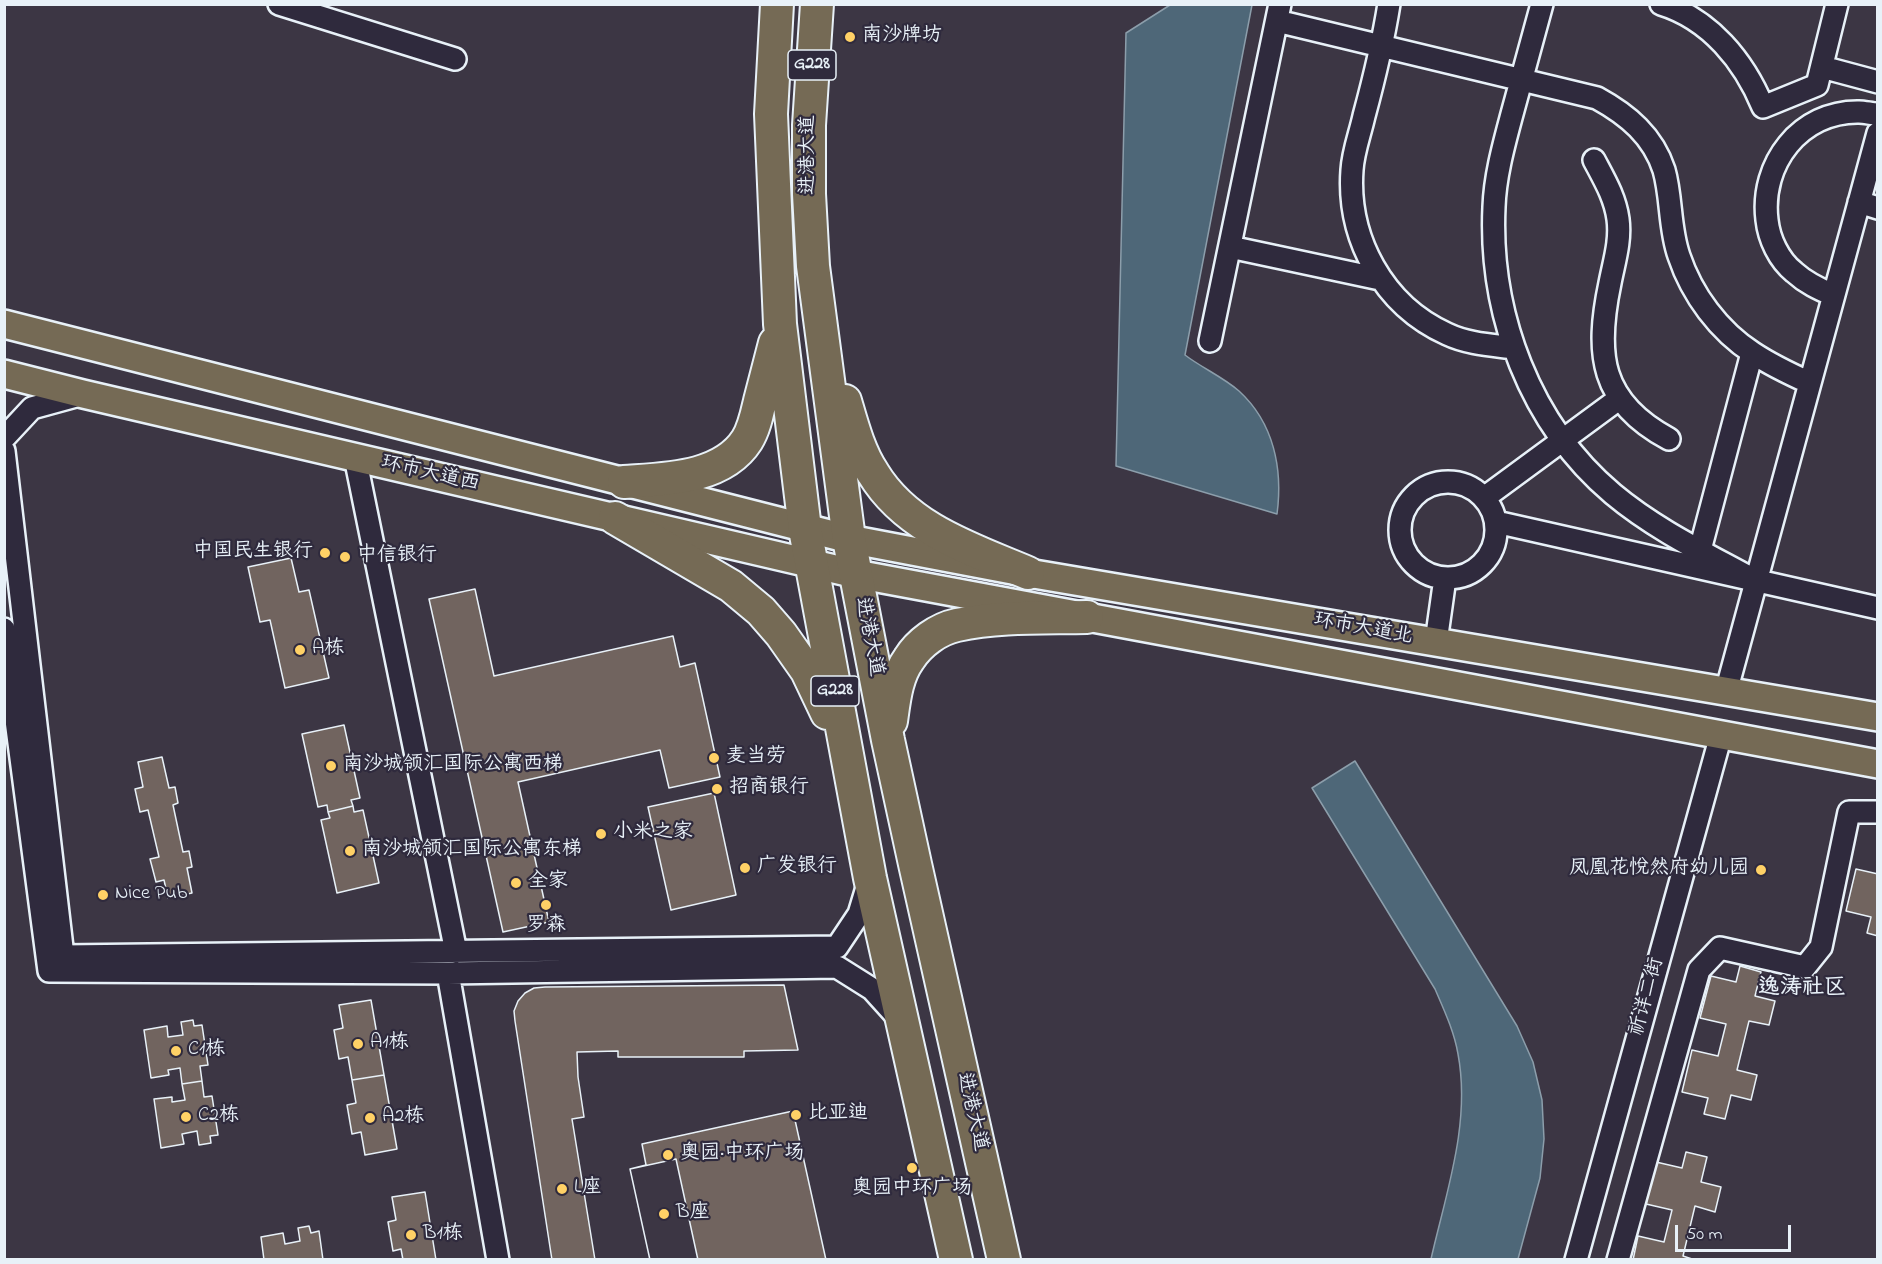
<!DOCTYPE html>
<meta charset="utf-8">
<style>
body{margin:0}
#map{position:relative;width:1882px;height:1264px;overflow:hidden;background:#3c3644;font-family:"Indie Flower",sans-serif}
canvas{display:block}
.frame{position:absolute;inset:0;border:6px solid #e8f1f8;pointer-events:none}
.scale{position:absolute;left:1675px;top:1225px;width:116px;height:27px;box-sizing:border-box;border:3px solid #e8f1f8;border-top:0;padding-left:8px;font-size:18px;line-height:21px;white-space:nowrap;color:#e8f1f8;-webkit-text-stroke:4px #2f2a3d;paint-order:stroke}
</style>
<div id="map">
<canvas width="1882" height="1264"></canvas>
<div class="frame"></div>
<div class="scale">50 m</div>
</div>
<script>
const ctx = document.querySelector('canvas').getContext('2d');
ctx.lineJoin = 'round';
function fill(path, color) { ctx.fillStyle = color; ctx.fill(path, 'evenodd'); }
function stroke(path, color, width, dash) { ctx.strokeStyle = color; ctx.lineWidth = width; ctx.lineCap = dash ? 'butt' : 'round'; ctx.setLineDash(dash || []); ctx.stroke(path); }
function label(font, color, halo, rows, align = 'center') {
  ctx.font = font + ' "Indie Flower","LXGW WenKai TC",sans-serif'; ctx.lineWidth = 4.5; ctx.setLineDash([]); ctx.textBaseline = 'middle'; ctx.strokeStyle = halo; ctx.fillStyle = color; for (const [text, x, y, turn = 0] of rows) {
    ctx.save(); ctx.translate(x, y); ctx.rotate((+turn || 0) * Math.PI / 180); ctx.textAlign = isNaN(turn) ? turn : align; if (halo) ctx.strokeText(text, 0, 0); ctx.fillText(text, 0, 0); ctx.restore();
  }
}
const water = new Path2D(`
 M1170,5H1252L1185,355C1202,368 1223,377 1239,391C1274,423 1283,469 1277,514L1116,466L1126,33Z
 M1355,761L1517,1026L1533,1062L1542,1100L1544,1139L1540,1178L1518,1259H1431C1446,1193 1471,1123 1458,1054C1454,1031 1444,1010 1435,989L1312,788Z`);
fill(water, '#4e6778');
stroke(water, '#8c9eab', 1.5);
const building = new Path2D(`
 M291,558L299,592L309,590L329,678L285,688L270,620L260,622L248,567Z
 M475,589L494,676L673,636L680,667L695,663L720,777L669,788L660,750L518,782L549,922L503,932L429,599Z
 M344,725L360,798L351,800L353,806L328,812L327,805L318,807L302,734Z
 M162,757L169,788L175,787L178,803L173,805L183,852L189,851L192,867L187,868L192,893L168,898L164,880L156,882L150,859L159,857L148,810L140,812L135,789L143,787L138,762Z
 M714,793L736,895L671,910L648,807Z
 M353,806L354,812L363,810L379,883L337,893L321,820L330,818L328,812Z
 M1856,869L1878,874V936L1867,933L1871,917L1846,911Z
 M1740,966L1761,972L1755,996L1775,1001L1769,1025L1749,1021L1737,1070L1757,1075L1751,1100L1731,1095L1725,1119L1704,1114L1708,1098L1682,1092L1692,1050L1718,1056L1726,1024L1700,1018L1711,976L1736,982Z
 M784,985L798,1050L744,1051V1057H618V1051L577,1052L578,1077L584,1117L572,1119L595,1260H552L515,1021L514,1011L518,1001L525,993L534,988L545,987Z
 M371,1000L384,1075L352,1080L348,1057L339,1059L334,1030L343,1028L339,1005Z
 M193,1020L194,1026L202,1025L208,1065L200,1066L202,1081L182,1084L180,1068L168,1070L169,1075L151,1078L144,1030L167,1026L168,1037L183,1035L181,1022Z
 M384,1075L397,1149L365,1155L361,1132L352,1134L347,1105L356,1103L352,1080Z
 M202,1081L204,1097L212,1096L218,1135L210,1136L211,1143L199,1145L197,1131L182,1134L184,1144L161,1148L154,1099L172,1097V1102L185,1100L182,1084Z
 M793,1111L826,1260H650L630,1169L646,1165L642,1144Z
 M1686,1152L1707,1157L1701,1182L1721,1187L1715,1212L1695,1206L1683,1256L1695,1260H1633L1638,1236L1664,1242L1672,1210L1646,1204L1656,1162L1682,1168Z
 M676,1159L698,1260H650L630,1169Z
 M425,1192L436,1260H403L401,1249L393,1251L388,1222L396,1220L392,1197Z
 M309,1226L311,1233L319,1231L323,1260H264L261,1237L283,1233L285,1244L300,1241L298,1228Z`);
fill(building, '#71645f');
stroke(building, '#e8f1f8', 1.5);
const minor = new Path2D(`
 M279,4L455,59
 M1389,4C1383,42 1374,79 1364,116C1360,134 1353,152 1352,170C1347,238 1383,305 1447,334C1468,344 1491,345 1514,348
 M1542,4C1532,41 1522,77 1512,114C1504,144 1495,176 1494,207C1489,314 1530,424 1613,494C1656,530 1707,554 1756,581
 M1661,4C1710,19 1744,61 1763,107L1817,85L1837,4
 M1277,21L1597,98C1628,115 1653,136 1664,170C1672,198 1669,228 1679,256C1692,295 1719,331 1753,353C1771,365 1790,374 1810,383
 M1822,67L1878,82
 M1594,160C1604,179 1615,197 1618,219C1621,241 1614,262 1610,283C1595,354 1600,402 1669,439
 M1859,202L1878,208
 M1230,247L1380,279
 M1833,295C1819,289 1806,283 1794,272C1779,260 1769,239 1767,220C1760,164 1800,111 1859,112C1865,112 1872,114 1878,114
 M1210,341L1280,4
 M4,438L32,408L83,394
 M4,451L63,956L837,947L859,914L869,881
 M355,457L456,952
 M1400 530a48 48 0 1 1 96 0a48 48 0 1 1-96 0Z
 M1484,498L1620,398
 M1496,522L1878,608
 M1700,550L1752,353
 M4,629L49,971L448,973L837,967L872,989L900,1020
 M1436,642L1445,578
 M1726,692L1878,133
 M448,973L498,1260
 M1576,1260L1721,735
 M1618,1260L1699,970L1720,948L1805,967L1821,947L1849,812H1878`);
const major = new Path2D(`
 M4,324L849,539L1028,573L1878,717
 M4,374L83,394L856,574L1878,764`);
const highway = new Path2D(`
 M777,4L771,114L780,324L805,529L870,878L956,1260
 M817,4L809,125V194L813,266L849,539L888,740L915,864L1004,1260
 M845,401C852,425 859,452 873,473C907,529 971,549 1028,573
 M624,482C665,479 722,479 747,440C754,429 757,414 760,401C765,382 770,362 775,343
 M615,518L731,586L761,611L781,634L807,671L827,713
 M891,721C894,700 896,677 909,659C919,643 938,629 957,625C999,616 1044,618 1087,617`);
stroke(minor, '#e8f1f8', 26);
stroke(major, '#e8f1f8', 32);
stroke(highway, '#e8f1f8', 36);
stroke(minor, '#2f2a3d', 21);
stroke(major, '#756a55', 27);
stroke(highway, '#756a55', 32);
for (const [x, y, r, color] of [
 [850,37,6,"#ffd166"],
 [325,553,6,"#ffd166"],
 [345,557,6,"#ffd166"],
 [300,650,6,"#ffd166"],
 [714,758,6,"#ffd166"],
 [331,766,6,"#ffd166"],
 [717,789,6,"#ffd166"],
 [601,834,6,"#ffd166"],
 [350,851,6,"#ffd166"],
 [745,868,6,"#ffd166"],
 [1761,870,6,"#ffd166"],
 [516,883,6,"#ffd166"],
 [103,895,6,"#ffd166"],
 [546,905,6,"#ffd166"],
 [358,1044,6,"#ffd166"],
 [176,1051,6,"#ffd166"],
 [796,1115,6,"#ffd166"],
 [186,1117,6,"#ffd166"],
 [370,1118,6,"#ffd166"],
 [668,1155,6,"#ffd166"],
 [912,1168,6,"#ffd166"],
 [562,1189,6,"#ffd166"],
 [664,1214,6,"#ffd166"],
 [411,1235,6,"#ffd166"]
]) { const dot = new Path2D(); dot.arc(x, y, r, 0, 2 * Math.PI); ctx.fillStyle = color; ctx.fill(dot); stroke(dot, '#2f2a3d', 2); }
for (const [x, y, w] of [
 [812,65,48],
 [835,691,48]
]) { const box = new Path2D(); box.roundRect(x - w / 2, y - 15, w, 30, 4.5); ctx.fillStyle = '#2f2a3d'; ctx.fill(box); stroke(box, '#e8f1f8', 1.5); }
label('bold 18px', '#e8f1f8', null, [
 ["G228",812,65],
 ["G228",835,691]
]);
label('20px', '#e8f1f8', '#2f2a3d', [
 ["南沙牌坊",862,37],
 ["中国民生银行",313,553,"right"],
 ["中信银行",357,557],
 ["A栋",312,650],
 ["麦当劳",726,758],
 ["南沙城领汇国际公寓西梯",343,766],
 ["招商银行",729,789],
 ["小米之家",613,834],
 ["南沙城领汇国际公寓东梯",362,851],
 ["广发银行",757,868],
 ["凤凰花悦然府幼儿园",1749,870,"right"],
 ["全家",528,883],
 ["Nice Pub",115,895],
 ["罗森",546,927,"center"],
 ["A1栋",370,1044],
 ["C1栋",188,1051],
 ["比亚迪",808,1115],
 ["C2栋",198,1117],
 ["A2栋",382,1118],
 ["奥园·中环广场",680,1155],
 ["L座",574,1189],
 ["奥园中环广场",912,1190,"center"],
 ["B座",676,1214],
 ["B1栋",423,1235]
], 'left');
label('20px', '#e8f1f8', '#2f2a3d', [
 ["进港大道",810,155,-90],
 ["环市大道西",430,475,13],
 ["环市大道北",1363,630,10],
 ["进港大道",868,637,79],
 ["祈详二街",1648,997,-75],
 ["进港大道",971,1112,77]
]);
label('bold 22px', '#e8f1f8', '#2f2a3d', [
 ["逸涛社区",1802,989]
]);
</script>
